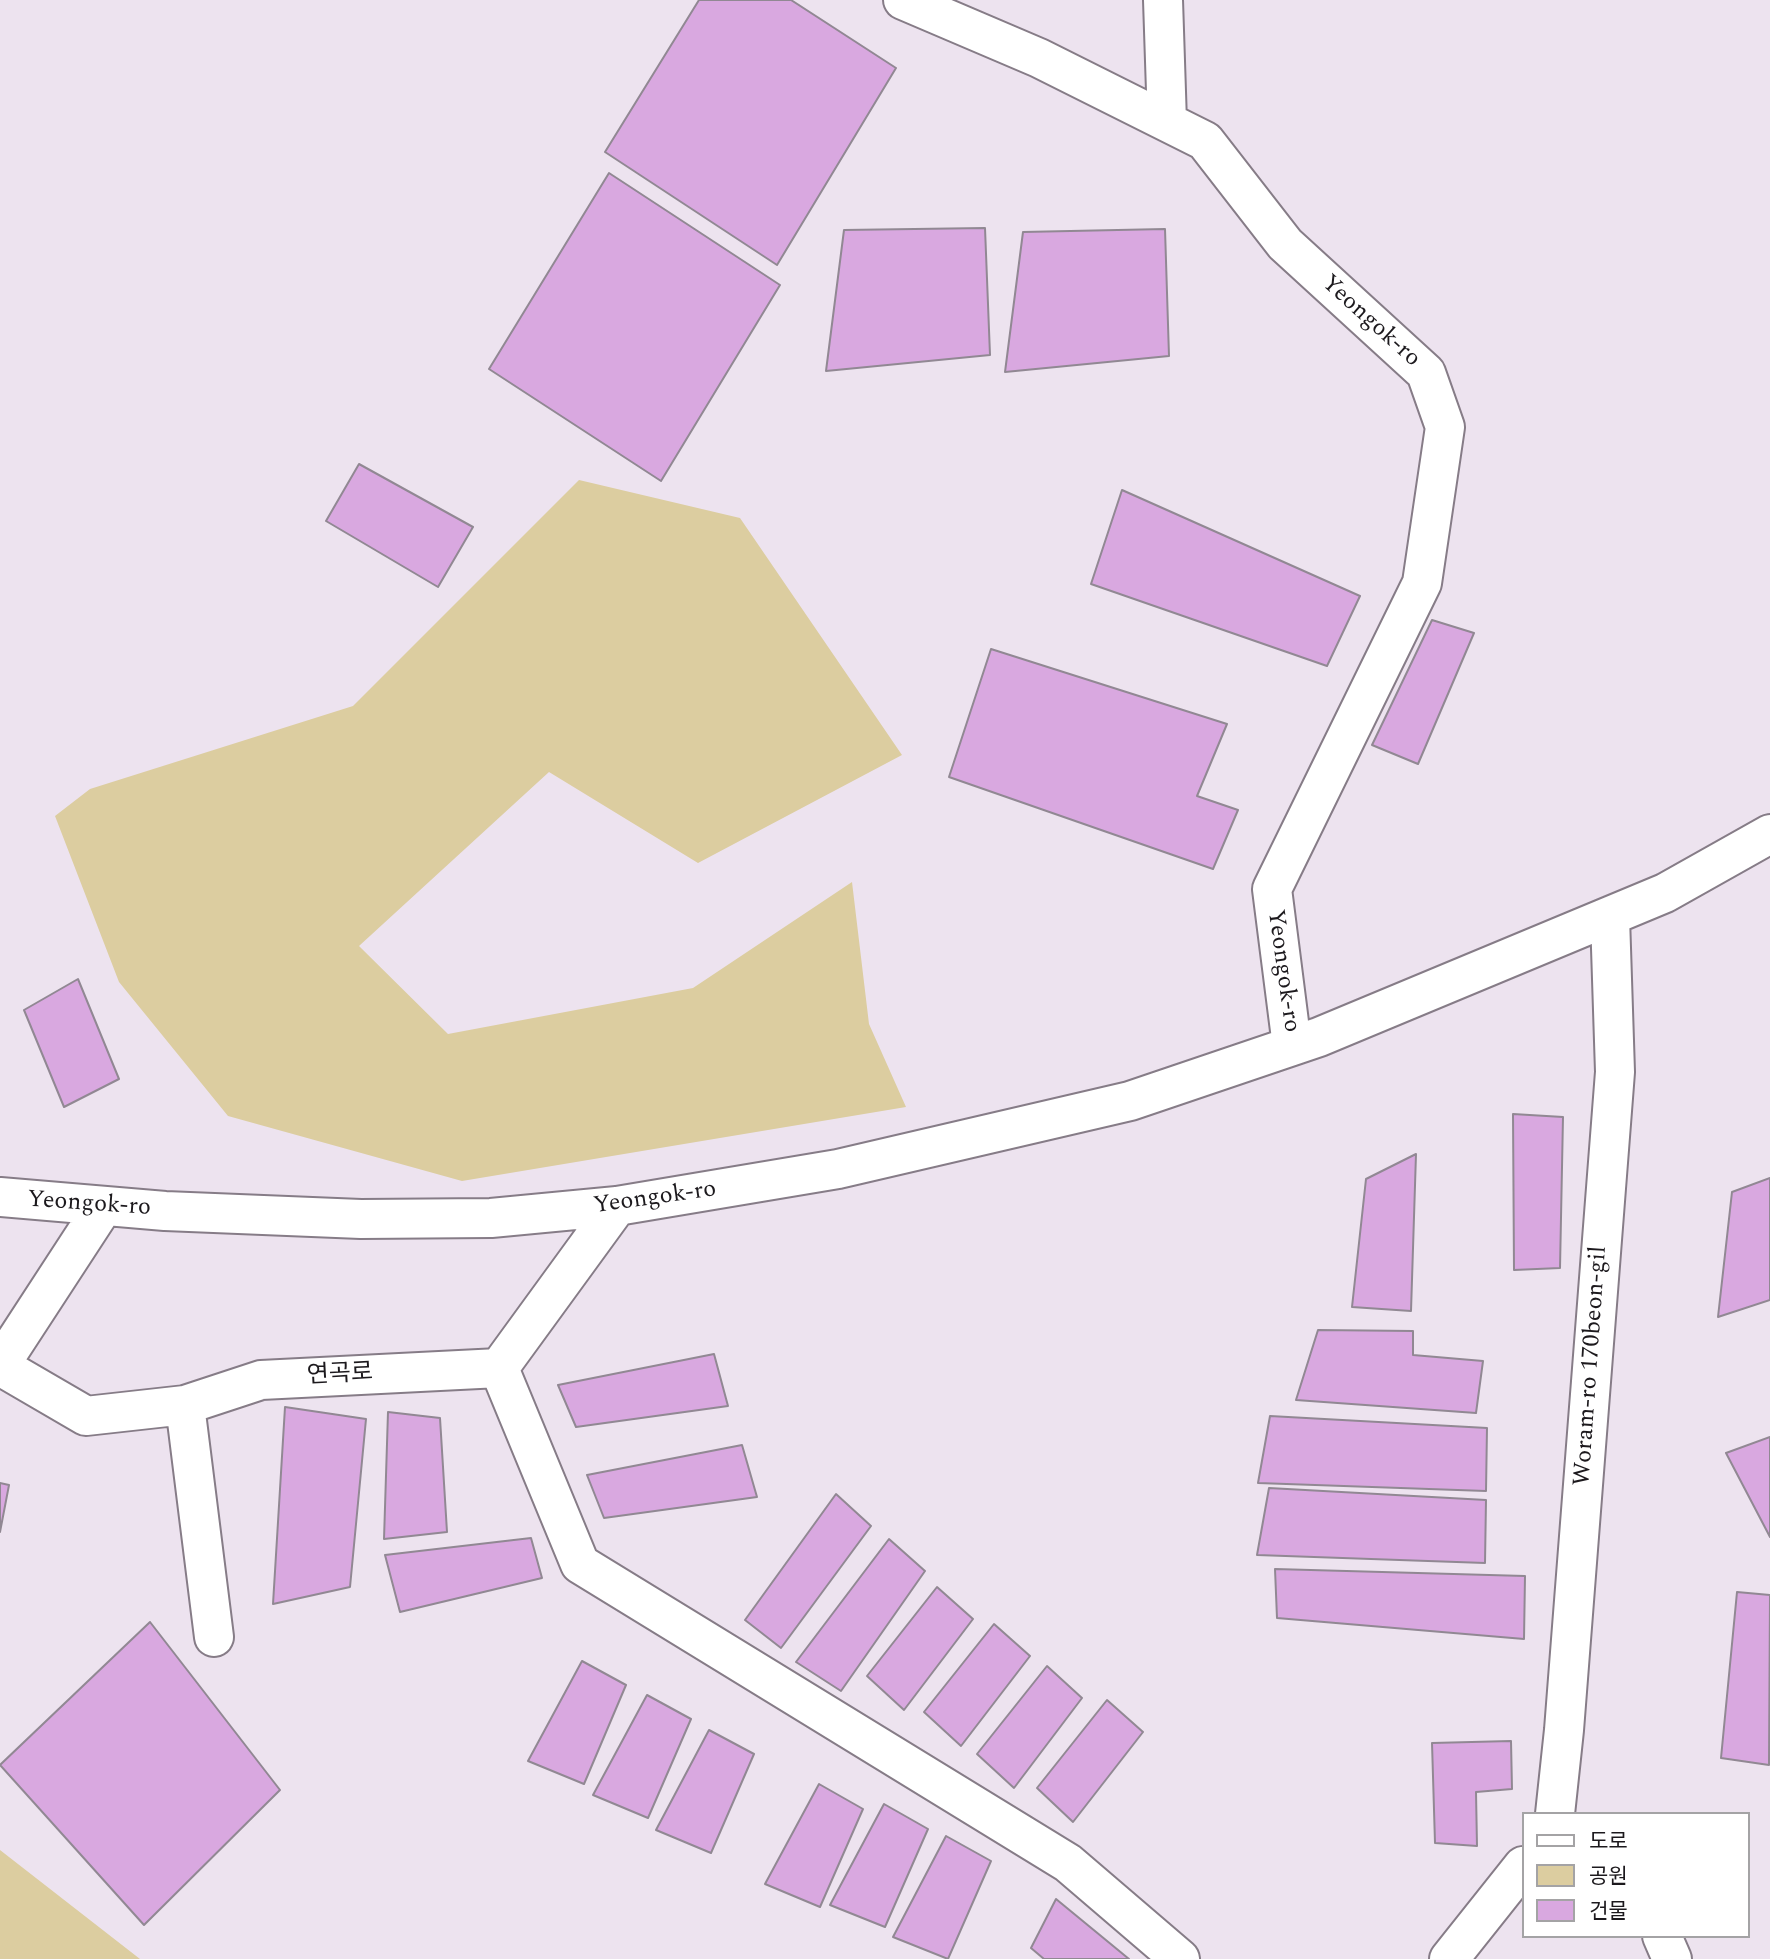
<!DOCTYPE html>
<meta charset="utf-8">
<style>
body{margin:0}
#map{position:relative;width:1770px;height:1959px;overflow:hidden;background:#ede3ef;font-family:Spectral,"Noto Sans KR",serif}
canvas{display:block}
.legend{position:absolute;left:1522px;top:1812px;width:228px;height:126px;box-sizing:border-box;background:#fff;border:2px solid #a4a3a5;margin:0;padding:9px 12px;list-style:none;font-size:21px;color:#1c191d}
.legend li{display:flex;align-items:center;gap:14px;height:35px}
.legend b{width:35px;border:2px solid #a4a3a5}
</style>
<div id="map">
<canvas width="1770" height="1959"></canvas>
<ul class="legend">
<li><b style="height:9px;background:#fff"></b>도로</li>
<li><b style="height:19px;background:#dccda0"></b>공원</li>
<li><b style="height:19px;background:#d9a8e0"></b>건물</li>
</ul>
</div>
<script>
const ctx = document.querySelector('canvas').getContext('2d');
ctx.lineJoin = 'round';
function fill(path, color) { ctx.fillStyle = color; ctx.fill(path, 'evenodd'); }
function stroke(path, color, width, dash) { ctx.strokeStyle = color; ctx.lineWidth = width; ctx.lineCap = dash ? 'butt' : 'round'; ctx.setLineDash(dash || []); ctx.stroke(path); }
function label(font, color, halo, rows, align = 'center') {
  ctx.font = font + ' Spectral,"Noto Sans KR",serif'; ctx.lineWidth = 5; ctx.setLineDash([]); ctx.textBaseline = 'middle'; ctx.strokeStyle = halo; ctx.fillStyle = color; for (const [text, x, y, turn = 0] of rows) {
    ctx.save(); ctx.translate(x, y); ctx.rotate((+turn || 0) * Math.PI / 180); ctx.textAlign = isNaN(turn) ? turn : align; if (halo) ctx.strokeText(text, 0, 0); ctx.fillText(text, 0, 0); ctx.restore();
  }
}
fill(new Path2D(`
 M579,480L740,518L902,755L698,863L549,772L359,946L448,1034L693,988L852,882L869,1024L906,1107L462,1181L228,1116L119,982L55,816L90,789L353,706Z
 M0,1850L140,1959H0Z`), '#dccda0');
const building = new Path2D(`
 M699,0H791L896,68L777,265L605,152Z
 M609,173L780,285L661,481L489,369Z
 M985,228L990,355L826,371L844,230Z
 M1165,229L1169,356L1005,372L1023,232Z
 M359,464L473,527L438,587L326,521Z
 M1122,490L1360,596L1327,666L1091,584Z
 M1432,620L1474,633L1418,764L1372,745Z
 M991,649L1227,724L1197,796L1238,810L1213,869L949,777Z
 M78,979L119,1079L64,1107L24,1010Z
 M1513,1114L1563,1117L1560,1268L1514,1270Z
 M1416,1154L1411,1311L1352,1307L1366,1179Z
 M1770,1178V1300L1718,1317L1732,1192Z
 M1318,1330L1413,1331V1355L1483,1361L1476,1413L1296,1400Z
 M714,1354L728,1406L576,1427L558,1385Z
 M285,1407L366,1419L350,1587L273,1604Z
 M388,1412L440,1418L447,1532L384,1539Z
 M1270,1416L1487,1428L1486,1491L1258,1483Z
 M1770,1437V1537L1726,1453Z
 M742,1445L757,1497L604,1518L587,1475Z
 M0,1483L9,1485L0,1532Z
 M1269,1488L1486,1500L1485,1563L1257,1555Z
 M836,1494L871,1526L781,1648L745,1620Z
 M531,1538L542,1578L400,1612L385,1555Z
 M889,1539L925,1571L841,1691L796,1662Z
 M1275,1569L1525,1576L1524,1639L1277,1618Z
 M937,1587L973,1619L904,1710L867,1676Z
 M1737,1592L1770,1595L1769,1765L1721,1758Z
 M150,1622L280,1790L144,1925L0,1765Z
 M994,1624L1030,1656L961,1746L924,1712Z
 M582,1661L626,1685L584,1784L528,1761Z
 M1047,1666L1082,1698L1014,1788L977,1754Z
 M647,1695L691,1719L648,1818L593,1795Z
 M1107,1700L1143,1732L1073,1822L1037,1788Z
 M709,1730L754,1754L711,1853L656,1830Z
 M1511,1741L1512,1789L1476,1792L1477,1846L1435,1843L1432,1743Z
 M819,1784L863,1809L820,1907L765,1884Z
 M884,1804L928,1829L885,1927L830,1905Z
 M946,1836L991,1861L948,1959L893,1937Z
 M1056,1899L1129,1959H1044L1031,1948Z`);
fill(building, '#d9a8e0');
stroke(building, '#918893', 2);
const minor = new Path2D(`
 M903,0L1039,58L1205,141L1285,244L1426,373L1445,427L1422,583L1272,889L1292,1046
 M1163,0L1167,122
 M0,1197L165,1211L361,1219L491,1218L617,1206L838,1169L1130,1101L1319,1037L1665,893L1770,834
 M0,1365L103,1207
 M0,1366L86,1416L185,1405L261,1380L499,1368L617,1206
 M499,1368L580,1564L1068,1863L1180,1959
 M185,1405L214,1637
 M1555,1814L1564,1730L1615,1072L1610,917
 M1662,1936L1672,1959
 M1449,1959L1523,1866`);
stroke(minor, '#867c87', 42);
stroke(minor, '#fff', 38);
label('24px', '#1c191d', '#fff', [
 ["Yeongok-ro",1370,322,42],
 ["Yeongok-ro",1282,971,82],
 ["Yeongok-ro",655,1199,-8],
 ["Yeongok-ro",89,1205,4],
 ["Woram-ro 170beon-gil",1592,1366,-86],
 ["연곡로",340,1376,-3]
]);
</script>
